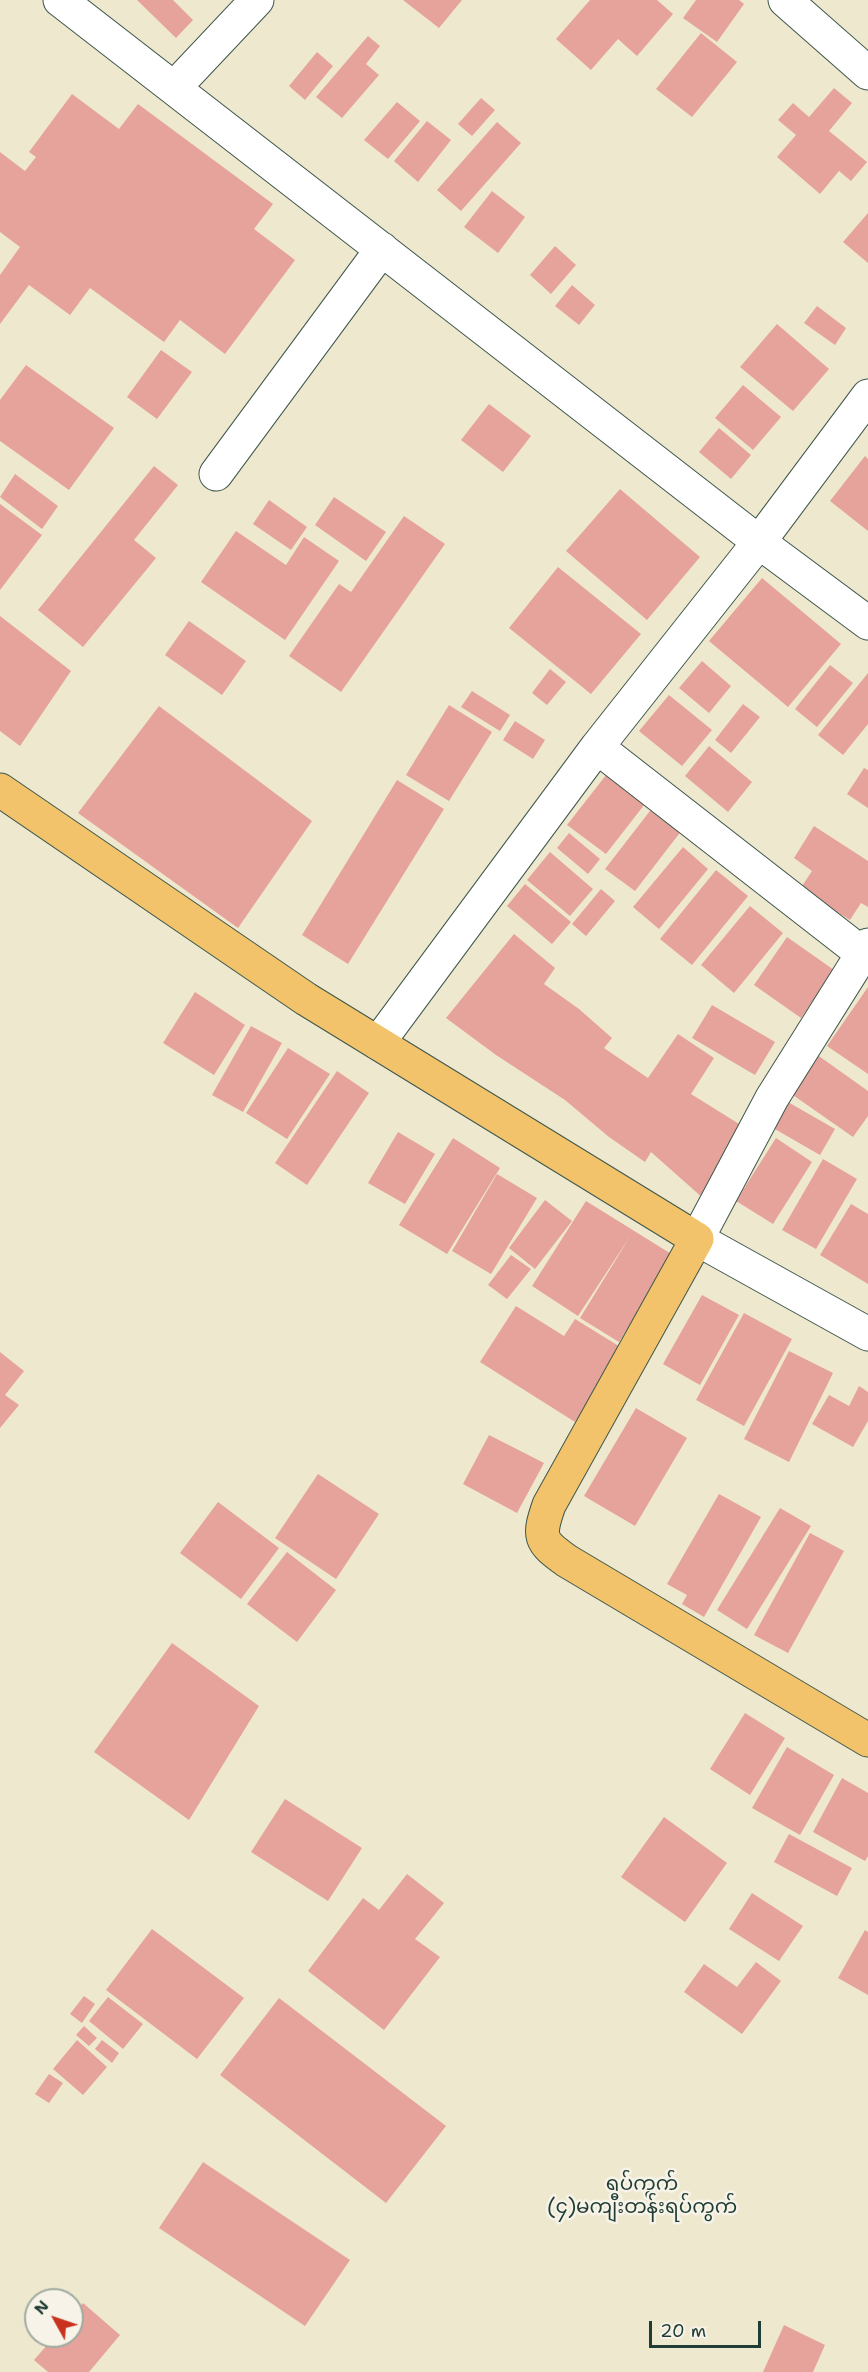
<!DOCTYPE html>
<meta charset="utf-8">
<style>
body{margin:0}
#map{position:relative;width:868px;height:2372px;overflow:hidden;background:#eee8cf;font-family:"Shantell Sans",sans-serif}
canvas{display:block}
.north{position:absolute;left:24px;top:2288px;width:60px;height:60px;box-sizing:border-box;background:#f7f3e8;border:2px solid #a1aaa0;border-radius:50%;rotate:310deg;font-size:16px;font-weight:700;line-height:24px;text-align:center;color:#1f3d34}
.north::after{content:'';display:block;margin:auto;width:21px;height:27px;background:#c8321e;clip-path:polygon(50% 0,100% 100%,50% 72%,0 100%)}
.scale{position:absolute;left:649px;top:2321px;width:112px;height:27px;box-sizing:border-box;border:3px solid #1f3d34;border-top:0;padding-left:8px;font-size:18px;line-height:21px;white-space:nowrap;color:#1f3d34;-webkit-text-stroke:4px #f7f3e8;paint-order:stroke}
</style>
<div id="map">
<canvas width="868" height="2372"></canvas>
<div class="north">N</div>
<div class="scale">20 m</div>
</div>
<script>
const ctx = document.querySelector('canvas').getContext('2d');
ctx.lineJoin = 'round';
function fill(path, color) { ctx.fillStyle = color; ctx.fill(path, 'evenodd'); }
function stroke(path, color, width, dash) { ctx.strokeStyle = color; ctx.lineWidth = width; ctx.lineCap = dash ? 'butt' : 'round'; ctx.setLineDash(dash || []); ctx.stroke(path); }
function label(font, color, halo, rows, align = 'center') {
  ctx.font = font + ' "Shantell Sans","Noto Sans Myanmar",sans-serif'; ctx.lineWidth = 5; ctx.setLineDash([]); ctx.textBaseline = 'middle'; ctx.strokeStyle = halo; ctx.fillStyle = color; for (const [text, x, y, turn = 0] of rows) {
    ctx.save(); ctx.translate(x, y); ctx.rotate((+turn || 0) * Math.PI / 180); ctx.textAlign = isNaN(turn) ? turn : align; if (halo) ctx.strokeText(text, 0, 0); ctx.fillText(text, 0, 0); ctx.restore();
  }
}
fill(new Path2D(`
 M137,0H173L193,20L176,38Z
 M403,0H462L439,28Z
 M590,0H657L673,14L637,56L618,39L591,70L556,39Z
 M696,0H739L744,4L717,42L683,18Z
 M701,33L737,62L692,117L656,89Z
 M368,36L380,46L366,64L379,75L342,118L316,97Z
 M317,52L333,66L305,100L289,86Z
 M834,88L852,103L829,131L867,162L851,181L839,171L820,194L777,157L796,135L778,120L793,103L809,117Z
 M72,94L119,129L138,104L273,204L254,229L295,260L225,354L180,320L164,342L90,288L70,315L29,285L0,324V275L20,247L0,232V152L25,171L36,157L29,152Z
 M481,98L495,110L472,136L458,124Z
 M397,102L420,121L388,159L364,140Z
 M427,121L451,140L418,182L394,161Z
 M497,122L521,143L461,211L437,190Z
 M492,191L525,217L498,253L464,227Z
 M868,213V263L843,242Z
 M555,246L576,265L551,294L530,275Z
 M572,285L595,305L579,325L555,306Z
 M817,306L846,328L835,345L804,323Z
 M777,324L829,369L793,411L740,367Z
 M161,350L192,372L157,419L127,397Z
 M26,365L114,428L69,490L0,441V400Z
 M743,385L781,417L753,450L715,418Z
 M489,404L531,436L503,472L461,440Z
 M719,428L751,455L731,479L699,452Z
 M865,456L868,459V531L830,501Z
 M154,466L178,485L134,540L156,558L83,647L38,610Z
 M15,474L58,506L42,529L0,497Z
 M620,489L700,557L647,620L566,551Z
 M334,497L386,532L366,561L315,525Z
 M269,500L307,527L291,550L253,524Z
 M0,504L42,535L0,590Z
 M404,516L445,544L341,692L289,656L339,584L351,592Z
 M236,531L286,565L304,537L339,561L285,640L201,582Z
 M558,567L641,634L591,694L509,628Z
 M762,578L841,644L788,707L709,641Z
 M0,616L71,671L20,746L0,731Z
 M189,621L246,661L222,695L165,655Z
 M702,661L731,686L709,713L679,688Z
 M830,665L853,683L817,727L795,709Z
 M550,669L566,682L547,705L532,693Z
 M868,673V724L843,755L818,735Z
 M472,691L510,715L500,731L461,707Z
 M669,695L712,730L682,766L639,731Z
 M743,704L760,717L731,753L715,740Z
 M449,705L492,732L449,801L406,775Z
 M159,706L312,821L238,928L78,813Z
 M515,721L545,740L533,759L503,740Z
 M709,746L752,782L728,812L685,776Z
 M864,768L868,770V808L847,794Z
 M610,770L648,800L606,854L567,825Z
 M397,780L444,809L348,964L302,935Z
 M653,807L682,830L635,891L605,869Z
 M814,826L868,861V907L861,903L850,920L800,889L812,871L794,858Z
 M569,833L600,859L588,874L557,848Z
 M683,847L708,869L659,929L633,907Z
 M550,852L593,889L570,916L527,880Z
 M716,870L748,896L692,965L660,939Z
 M525,884L571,922L552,944L507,906Z
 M601,889L615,901L586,936L572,924Z
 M750,906L783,933L734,993L701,965Z
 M514,934L555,968L544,984L579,1009L612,1038L604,1048L648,1078L678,1034L714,1058L691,1094L744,1127L704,1199L651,1152L645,1162L609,1137L565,1100L496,1055L446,1018Z
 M787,937L834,970L801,1018L754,985Z
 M868,987V1074L827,1046Z
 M195,992L245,1025L214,1075L163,1043Z
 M712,1005L775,1042L755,1075L692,1038Z
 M251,1026L282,1043L243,1112L212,1095Z
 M288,1048L330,1074L287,1139L246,1113Z
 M816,1054L868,1091V1116L853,1137L790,1093Z
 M337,1071L369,1093L307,1185L275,1163Z
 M788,1102L835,1129L820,1155L773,1128Z
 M398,1132L435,1154L405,1204L368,1183Z
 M453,1138L500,1168L447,1254L399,1225Z
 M776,1138L812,1162L773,1224L736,1201Z
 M823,1159L857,1179L816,1249L782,1230Z
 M497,1174L537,1198L491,1274L452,1251Z
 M545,1200L572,1221L535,1269L509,1248Z
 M586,1201L673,1255L619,1342L580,1318L631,1235L578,1316L532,1286Z
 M851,1204L868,1214V1284L820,1255Z
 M511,1255L531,1269L507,1299L488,1285Z
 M702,1295L739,1315L700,1385L663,1364Z
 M516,1306L564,1336L575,1319L622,1348L575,1422L480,1362Z
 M744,1313L792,1339L744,1426L696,1400Z
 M789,1351L833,1373L789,1462L744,1439Z
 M0,1352L24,1371L5,1395L19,1405L0,1428Z
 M859,1386L868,1392V1421L853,1447L812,1424L829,1395L849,1406Z
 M636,1408L687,1438L635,1526L584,1496Z
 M489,1435L544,1463L517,1513L463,1484Z
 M318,1474L379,1514L336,1579L275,1538Z
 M719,1494L761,1517L704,1617L682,1604L687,1595L667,1584Z
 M218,1502L279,1548L241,1599L180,1553Z
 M780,1508L811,1526L747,1629L717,1610Z
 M810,1533L844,1551L788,1653L754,1635Z
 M287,1552L336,1590L297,1642L247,1604Z
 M172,1643L259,1706L189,1820L94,1752Z
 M745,1713L785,1738L750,1795L710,1769Z
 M787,1747L834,1775L800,1835L752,1808Z
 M842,1778L868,1793V1856L865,1861L813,1832Z
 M285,1799L362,1848L328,1901L251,1852Z
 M664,1817L727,1863L685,1922L621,1877Z
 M789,1834L852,1868L837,1896L774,1862Z
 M407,1874L444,1903L415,1939L440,1957L384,2030L308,1971L363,1898L379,1910Z
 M752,1893L803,1926L779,1961L729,1929Z
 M152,1929L244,1998L197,2059L106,1990Z
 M865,1930L868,1932V1995L838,1978Z
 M756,1962L781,1981L742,2034L684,1992L704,1964L737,1987Z
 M84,1996L95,2004L82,2023L70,2014Z
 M108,1997L143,2024L123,2049L89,2021Z
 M279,1998L446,2126L386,2203L220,2075Z
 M84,2026L97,2038L89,2046L76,2035Z
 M77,2040L107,2067L83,2095L53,2069Z
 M102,2040L119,2053L112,2063L95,2049Z
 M49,2074L63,2083L49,2103L35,2094Z
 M203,2162L350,2260L305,2326L159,2228Z
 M83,2303L120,2335L89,2372H48L34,2360L55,2336H72V2316Z
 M784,2325L825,2345L813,2372H763Z`), '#e5a39b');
const minor = new Path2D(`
 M60,0L759,542L868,623
 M785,0L868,73
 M174,88L257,0
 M216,474L382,249
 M597,747L868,958
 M868,945L772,1098L697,1239L868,1334
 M378,1043L597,747L759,542L868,396`);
const major = new Path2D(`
 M0,790L306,999L697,1239L549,1505C538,1537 539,1541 567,1561L868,1740`);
stroke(minor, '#3e574b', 35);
stroke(major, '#3e574b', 35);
stroke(minor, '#fff', 33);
stroke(major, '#f2c36a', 33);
label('20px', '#1f3d34', '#f7f3e8', [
 ["ရပ်ကွက်",642,2185],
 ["(၄)မကျီးတန်းရပ်ကွက်",642,2208]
]);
</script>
